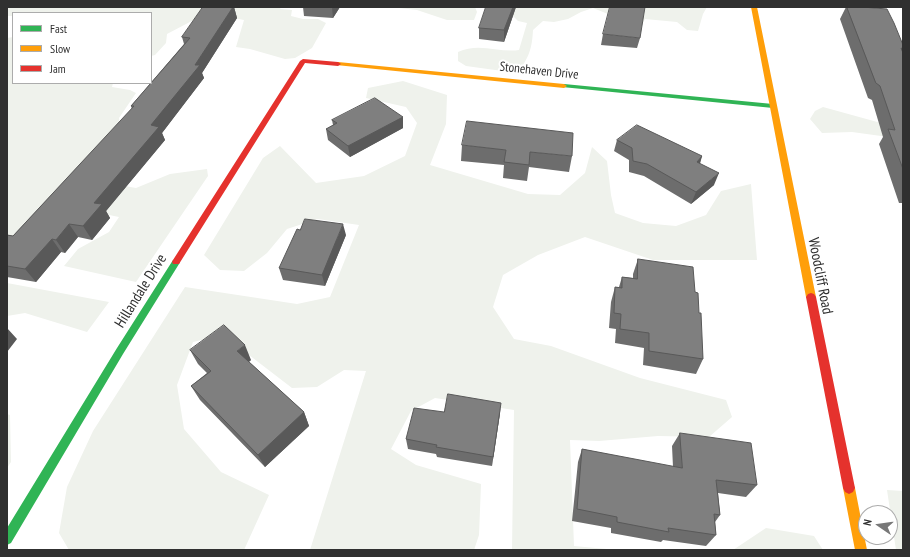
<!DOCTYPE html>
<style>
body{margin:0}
#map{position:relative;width:910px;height:557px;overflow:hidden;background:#fff;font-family:"PT Sans Narrow",sans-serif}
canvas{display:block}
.frame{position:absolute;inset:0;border:8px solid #303030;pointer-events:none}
.legend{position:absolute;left:12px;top:12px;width:140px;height:72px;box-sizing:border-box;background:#fff;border:1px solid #acacac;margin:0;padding:5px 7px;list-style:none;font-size:12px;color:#303030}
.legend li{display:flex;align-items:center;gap:8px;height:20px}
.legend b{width:20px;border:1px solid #acacac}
.north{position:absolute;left:858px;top:505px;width:40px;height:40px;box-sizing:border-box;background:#fff;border:1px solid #acacac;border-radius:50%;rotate:283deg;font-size:11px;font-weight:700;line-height:16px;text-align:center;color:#303030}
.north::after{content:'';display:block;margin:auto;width:14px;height:18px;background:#787878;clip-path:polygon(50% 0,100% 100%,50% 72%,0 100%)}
</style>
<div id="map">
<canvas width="910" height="557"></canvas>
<div class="frame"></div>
<ul class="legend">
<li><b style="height:5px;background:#30b455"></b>Fast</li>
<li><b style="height:5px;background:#ff9f0a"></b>Slow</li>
<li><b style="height:5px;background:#e5322d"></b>Jam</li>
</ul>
<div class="north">N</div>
</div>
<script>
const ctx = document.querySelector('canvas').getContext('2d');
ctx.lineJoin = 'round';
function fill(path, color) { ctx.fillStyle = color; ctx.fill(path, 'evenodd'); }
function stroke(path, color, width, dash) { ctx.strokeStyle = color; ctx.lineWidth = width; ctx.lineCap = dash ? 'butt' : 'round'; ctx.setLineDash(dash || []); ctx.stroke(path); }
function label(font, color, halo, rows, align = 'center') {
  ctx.font = font + ' "PT Sans Narrow",sans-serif'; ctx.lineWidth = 4; ctx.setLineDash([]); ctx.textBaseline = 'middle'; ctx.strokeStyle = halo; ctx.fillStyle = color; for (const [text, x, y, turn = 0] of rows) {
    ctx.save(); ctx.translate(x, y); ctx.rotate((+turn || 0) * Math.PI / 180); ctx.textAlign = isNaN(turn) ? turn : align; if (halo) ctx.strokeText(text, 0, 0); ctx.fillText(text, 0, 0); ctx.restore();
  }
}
fill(new Path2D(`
 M7,7H281L280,9L292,10L291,16L303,19H318L326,23L312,48L295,58L285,59L250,49L236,47L244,20L207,13L167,34L166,43L155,55L151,56V13H13V16H7Z
 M369,7H475L477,12L474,20H447L417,10L390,7L371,8Z
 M514,7H707L703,14L698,31L687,30L677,22L645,19L642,25L635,27L621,15L608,14L593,8L581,12L568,19L554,22L543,21L533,30C532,49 529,58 517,73L466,66L458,61V52C479,42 499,53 519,50L527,23L518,21L511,14Z
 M13,37V83H113L112,87L130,90L136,93L119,118L121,135L81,178L136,188L170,174L207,169L208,176L136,282L64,266L78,249L109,232L119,217L55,204L15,237L7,241V38Z
 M403,81L447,95L446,124L430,165L528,194L560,195L585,173L592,147L607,161L611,195L615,213L643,223L676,226L706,215L721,191L751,184L757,260H653L585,237L538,255L503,275L493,307L514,339L551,346L640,378L726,400L732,417L709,437L658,436L599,441L570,440L574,546L618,550H512L514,410L435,398L411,411L391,449L416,465L481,484L479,535L474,550H310L366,371L344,370L317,387L292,388L223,335L193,342L177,385L184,429L221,472L269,495L244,550H69L59,533L67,487L93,431L185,287L297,304L330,297L359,225L318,219L287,229L267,253L244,271L220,270L204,255L263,158L280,146L316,183L364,176L405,156L417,123L406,107L366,98L368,88Z
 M823,107L899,128L903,139L852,132L822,133L810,119L815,111Z
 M7,283L109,302L87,332L25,313L7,316Z
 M7,414L10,415L11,462L7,468Z
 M887,490L903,491V550H896Z
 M766,528L814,536L823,550H733Z`), '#eff2ec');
fill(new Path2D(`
 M564,84L773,104L776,106L773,108L562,87V85Z
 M176,259L180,262L179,264L123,354L11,543L7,545V528L117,348L173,260Z`), '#30b455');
fill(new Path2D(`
 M751,7H757L816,297L814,300H808L806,297Z
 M338,62L564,84L567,86L564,88L336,65V63Z
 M849,482L853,484L855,488L867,550H855L843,488L845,484Z`), '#ff9f0a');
fill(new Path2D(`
 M303,59L338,62L341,64L338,66L305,63L179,264H173L172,262L173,260L300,61Z
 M811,293L814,294L816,297L855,488L853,492L849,494L845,492L843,488L806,297L808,294Z`), '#e5322d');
fill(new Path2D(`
 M203,7H234L237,18L202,73L204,78L162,133L165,140L106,211L110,218L92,240L78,237L65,253L61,252L36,282L7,277V235L13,236L132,109L131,106L184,44L182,37Z
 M303,7H340L333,18L304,16Z
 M486,7H516L504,42L479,39V28Z
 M846,7H862L903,45V203H899L879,144L883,137L872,100L868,98L840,19Z
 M603,34L640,38L637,48L601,45Z
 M403,117V128L350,157L328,140L326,129L333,125L332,120Z
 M617,140L702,156L700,164L714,185L691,204L644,176L629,172V160L614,151Z
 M462,145L572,156L569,172L529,167L527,181L503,178L504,165L461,161Z
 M346,235L325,286L283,280L279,268Z
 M638,259L695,292L703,359L696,374L643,365L644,348L615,343L616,329L609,328L611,302L615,287H619L622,277L633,278V274Z
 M190,350L251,360L249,362L304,412L309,426L265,467L200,400L191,386L207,373L198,364Z
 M444,412L500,413L492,466L437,457L436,454L408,449L406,439Z
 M680,433L757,485L746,497L718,493L720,515L715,522L716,535L706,546L663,540L661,542L611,533V528L572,521L578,462L582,449L673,467L672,446Z`), '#6d6d6d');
fill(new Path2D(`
 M233,7H234L237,18L202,73L204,78L162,133L165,140L106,211L110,218L92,240L83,226L94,203L151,125L195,65Z
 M332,7H340L333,18Z
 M513,7H516L504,42V30Z
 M403,117V128L350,157L348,146Z
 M702,156L698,168L697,162Z
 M719,173L714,185L691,204L696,192Z
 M69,224L78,237L65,253L56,240Z
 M343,224L346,235L325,286L322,275Z
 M52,239L61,252L36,282L25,269Z
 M7,328L17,339L7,352Z
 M245,345L251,360L244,365L237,351Z
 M501,403L500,413L492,466L493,457Z
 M304,412L309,426L265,467L258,455Z`), '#595959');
const building = new Path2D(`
 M203,7H233L195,65H200L151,125L159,127L94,203L102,204L83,226L69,224L56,240L52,239L25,269L7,266V235L13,236L134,106H131L190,38L182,37Z
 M486,7H513L504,30L479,28Z
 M610,7H645L640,38L603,34Z
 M847,7H862L887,9L894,23L903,45V49L901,48L903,53V169L888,129L895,130L880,86L876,83Z
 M375,98L403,117L348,146L326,129L337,123L332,120Z
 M467,121L573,133L572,156L530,152L529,165L504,162L506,150L462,145Z
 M637,125L702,156L697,162L719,173L696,192L647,164L633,161L632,148L617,140Z
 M305,219L343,224L322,275L279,268L297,229L300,230Z
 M638,259L693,267L695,292L698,293L699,313H701L703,359L649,351V333L620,329L621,314L614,313L615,287L622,288V277L637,279Z
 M224,325L245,345L237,351L304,412L258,455L191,386L211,371L190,350Z
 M448,394L501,403L493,457L436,447L437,445L406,439L414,408L444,412Z
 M680,433L751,443L757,485L716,480L720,515L714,514L716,535L668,528L669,532L617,522V517L577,509L582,449L682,468Z`);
fill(building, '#7f7f7f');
stroke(building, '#595959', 1);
label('13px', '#303030', '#fff', [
 ["Stonehaven Drive",539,71,6]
]);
label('15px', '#303030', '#fff', [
 ["Woodcliff Road",820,276,79],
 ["Hillandale Drive",141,291,-58]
]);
</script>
